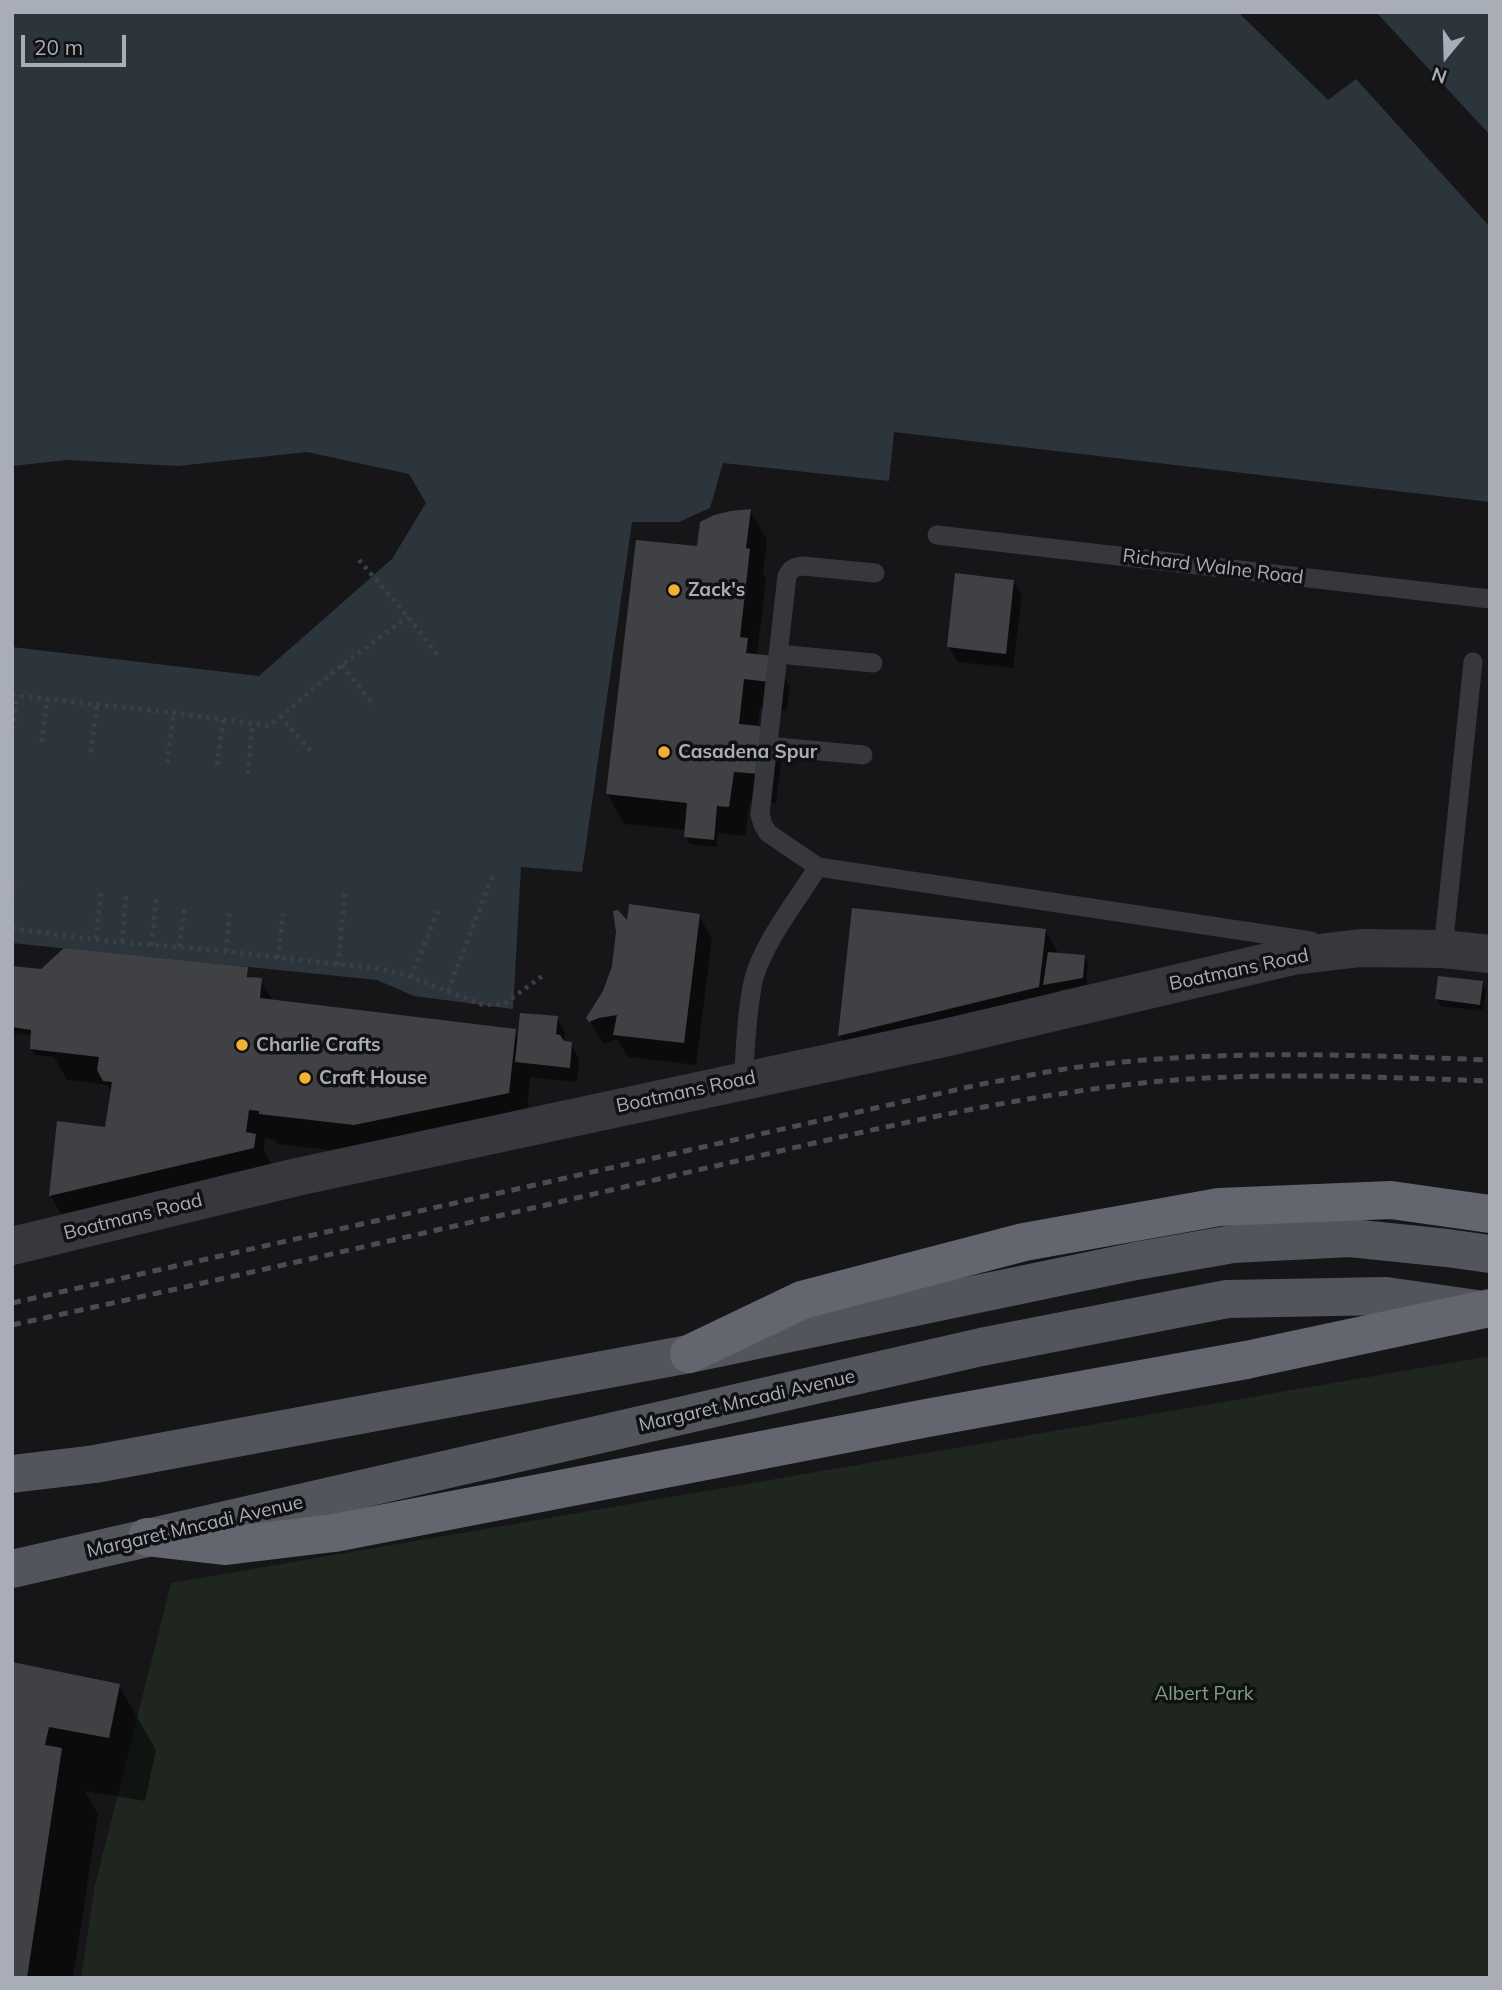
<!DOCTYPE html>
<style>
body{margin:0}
#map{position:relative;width:1502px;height:1990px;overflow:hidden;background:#161618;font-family:Mulish,sans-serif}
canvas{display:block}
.frame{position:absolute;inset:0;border:14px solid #a8adb8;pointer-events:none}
.north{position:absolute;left:1411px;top:21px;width:70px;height:70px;-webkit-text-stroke:5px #111113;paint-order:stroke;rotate:199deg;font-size:19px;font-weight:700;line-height:28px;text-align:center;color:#a8adb8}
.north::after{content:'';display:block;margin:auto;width:24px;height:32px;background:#a8adb8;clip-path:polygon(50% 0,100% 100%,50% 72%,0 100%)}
.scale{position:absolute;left:21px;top:35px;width:105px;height:32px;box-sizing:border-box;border:4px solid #a8adb8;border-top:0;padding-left:9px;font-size:21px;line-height:24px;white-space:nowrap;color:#a8adb8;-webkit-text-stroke:5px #111113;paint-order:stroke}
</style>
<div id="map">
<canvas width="1502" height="1990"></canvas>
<div class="frame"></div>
<div class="north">N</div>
<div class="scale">20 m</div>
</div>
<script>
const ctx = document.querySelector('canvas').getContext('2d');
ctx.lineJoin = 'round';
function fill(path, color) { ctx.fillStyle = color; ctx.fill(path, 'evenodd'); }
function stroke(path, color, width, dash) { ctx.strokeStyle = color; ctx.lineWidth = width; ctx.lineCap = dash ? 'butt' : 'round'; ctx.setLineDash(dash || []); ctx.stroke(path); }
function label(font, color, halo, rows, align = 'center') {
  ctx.font = font + ' Mulish,sans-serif'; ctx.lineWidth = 7; ctx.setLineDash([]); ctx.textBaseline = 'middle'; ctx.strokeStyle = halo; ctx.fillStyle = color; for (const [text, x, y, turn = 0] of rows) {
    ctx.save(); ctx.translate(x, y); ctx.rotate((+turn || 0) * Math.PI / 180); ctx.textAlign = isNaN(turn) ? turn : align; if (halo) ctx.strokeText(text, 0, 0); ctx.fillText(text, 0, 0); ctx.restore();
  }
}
fill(new Path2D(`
 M1490,1356V1978H81L95,1885L171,1583Z`), '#1e261f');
fill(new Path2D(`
 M12,12H1243L1241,15L1328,100L1356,79L1490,227V502L894,432L889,481L723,463L710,508L679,522H632L582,872L521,867L513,1009L414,996L377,980L12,943V647L259,676L392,559L426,503L409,474L307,452L178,466L68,460L12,466Z
 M1376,12H1490V135Z`), '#2c353c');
fill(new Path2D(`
 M750,511L767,540L763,574L766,580L757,656L773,657L790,687L786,711L760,708L758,727L764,734L781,764L776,803L750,801L745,836L718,833L717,847L690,844L686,837V830L624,824L607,794L699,548Z
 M1013,581L1022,596L1013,668L958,662L949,647Z
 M854,910L1045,930L1059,954L1084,956L1088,963L1086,985L1058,990L1055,1016L857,1065L840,1036Z
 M699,916L712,938L696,1065L628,1057L617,1039L603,1044L588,1018L605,992L616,950L628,924Z
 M12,968L42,971L247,969L250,979L260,980L273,1001L514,1031L519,1039L557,1018L565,1033L564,1043L571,1044L579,1059L577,1082L530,1077L526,1122L372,1155L278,1144L275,1140L265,1138L264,1151L272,1165L67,1224L50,1195L106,1129L112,1093L107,1085L67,1080L54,1057L35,1055L31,1049L33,1036L12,1033Z
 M1482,983L1486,990L1483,1011L1441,1006L1437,999Z
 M12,1663L119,1686L156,1750L145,1801L85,1791L98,1814L73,1978H12Z`), '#0007');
fill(new Path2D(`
 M751,509L746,548L750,549L740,637L748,638L746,653L774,656L770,682L744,679L739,724L759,726L765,733L760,774L734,772L729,807L717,806L714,840L684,837L687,803L606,794L636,540L697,546L700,522L714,515L731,511Z
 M955,573L1014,580L1006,654L947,647Z
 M629,904L700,914L684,1043L613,1035L617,1015L599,1018L589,1022L586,1018L603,991L612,966L616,932L613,911L618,910L627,920Z
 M852,908L1046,929L1039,987L838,1036Z
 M64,948L248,967L247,977L262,978L260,998L516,1029L509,1093L354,1125L259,1114V1111L249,1110L246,1132L256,1134L254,1148L49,1196L57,1121L105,1127L112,1082L103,1081L97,1070L99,1057L30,1049L31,1030L12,1027V966L41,969Z
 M1048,952L1085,955L1083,978L1043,985Z
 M1438,976L1483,981L1480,1005L1435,999Z
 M520,1013L558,1016L556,1034L560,1035L564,1041L572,1042L570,1068L515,1062Z
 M12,1662L120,1684L109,1738L49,1727L45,1745L62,1748L27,1978H12Z`), '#404145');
stroke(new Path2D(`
 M359,560L408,617L437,654
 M342,665L374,705
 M12,695L174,713L269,726L342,665L408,617
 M280,716L313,754
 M12,738L17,695
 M42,742L47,698
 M91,752L97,705
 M167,763L174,713
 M217,765L223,720
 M248,774L252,725
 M12,903L14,884
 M12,928L96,940L213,950L382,969L411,977L483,1005L504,1004L545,974
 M96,939L101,892
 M122,942L126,895
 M152,945L156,899
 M179,947L185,905
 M226,951L230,909
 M278,958L283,914
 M338,965L345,892
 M411,977L438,911
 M448,991L493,875`), '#3d3f44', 4.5, [3.5, 5]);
stroke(new Path2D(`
 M937,535L1490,599
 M875,573L803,566C795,567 791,568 787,576L760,814L763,825L768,833L818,867L1311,941
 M778,654L873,663
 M767,746L863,755
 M1443,949L1473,662
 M743,1080C746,1047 746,1011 754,978C764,942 797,900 818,867`), '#37383d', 19);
stroke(new Path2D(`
 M12,1246L297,1177L940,1039L1293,956L1361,948L1443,949L1490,954`), '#37383d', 38);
stroke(new Path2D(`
 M12,1474L95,1464L689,1354L1136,1261L1233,1244L1350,1238L1447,1248L1490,1254
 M12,1569L981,1347L1227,1299L1386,1296L1477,1309`), '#53555c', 38);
stroke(new Path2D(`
 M689,1354L802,1300L1024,1242L1219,1207L1391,1200L1490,1214
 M147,1537L226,1546L334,1533L927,1418L1246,1360`), '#63666e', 38);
stroke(new Path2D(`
 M12,1303L982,1084C1017,1078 1052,1070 1087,1066C1220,1049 1356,1055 1490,1060
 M12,1325C234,1277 455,1226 676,1175C830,1140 985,1100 1142,1083C1256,1071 1376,1077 1490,1081`), '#4a4c52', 5, [9, 7]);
stroke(new Path2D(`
 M1246,1360L1490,1308`), '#63666e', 38);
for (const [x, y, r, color] of [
 [674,590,7,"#f2b134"],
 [664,752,7,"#f2b134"],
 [242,1045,7,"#f2b134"],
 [305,1078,7,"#f2b134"]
]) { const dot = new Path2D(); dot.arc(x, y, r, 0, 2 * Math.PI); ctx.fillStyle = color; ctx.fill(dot); stroke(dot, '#111113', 2.5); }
label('19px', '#a8adb8', '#111113', [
 ["Richard Walne Road",1213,567,7],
 ["Boatmans Road",1239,970,-12],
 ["Boatmans Road",686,1092,-12],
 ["Boatmans Road",133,1217,-14],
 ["Margaret Mncadi Avenue",747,1401,-13],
 ["Margaret Mncadi Avenue",195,1527,-13]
]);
label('bold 19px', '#a8adb8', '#111113', [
 ["Zack's",688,590],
 ["Casadena Spur",678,752],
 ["Charlie Crafts",256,1045],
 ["Craft House",319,1078]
], 'left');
label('19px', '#7fa381', '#111113', [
 ["Albert Park",1204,1694]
]);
</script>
